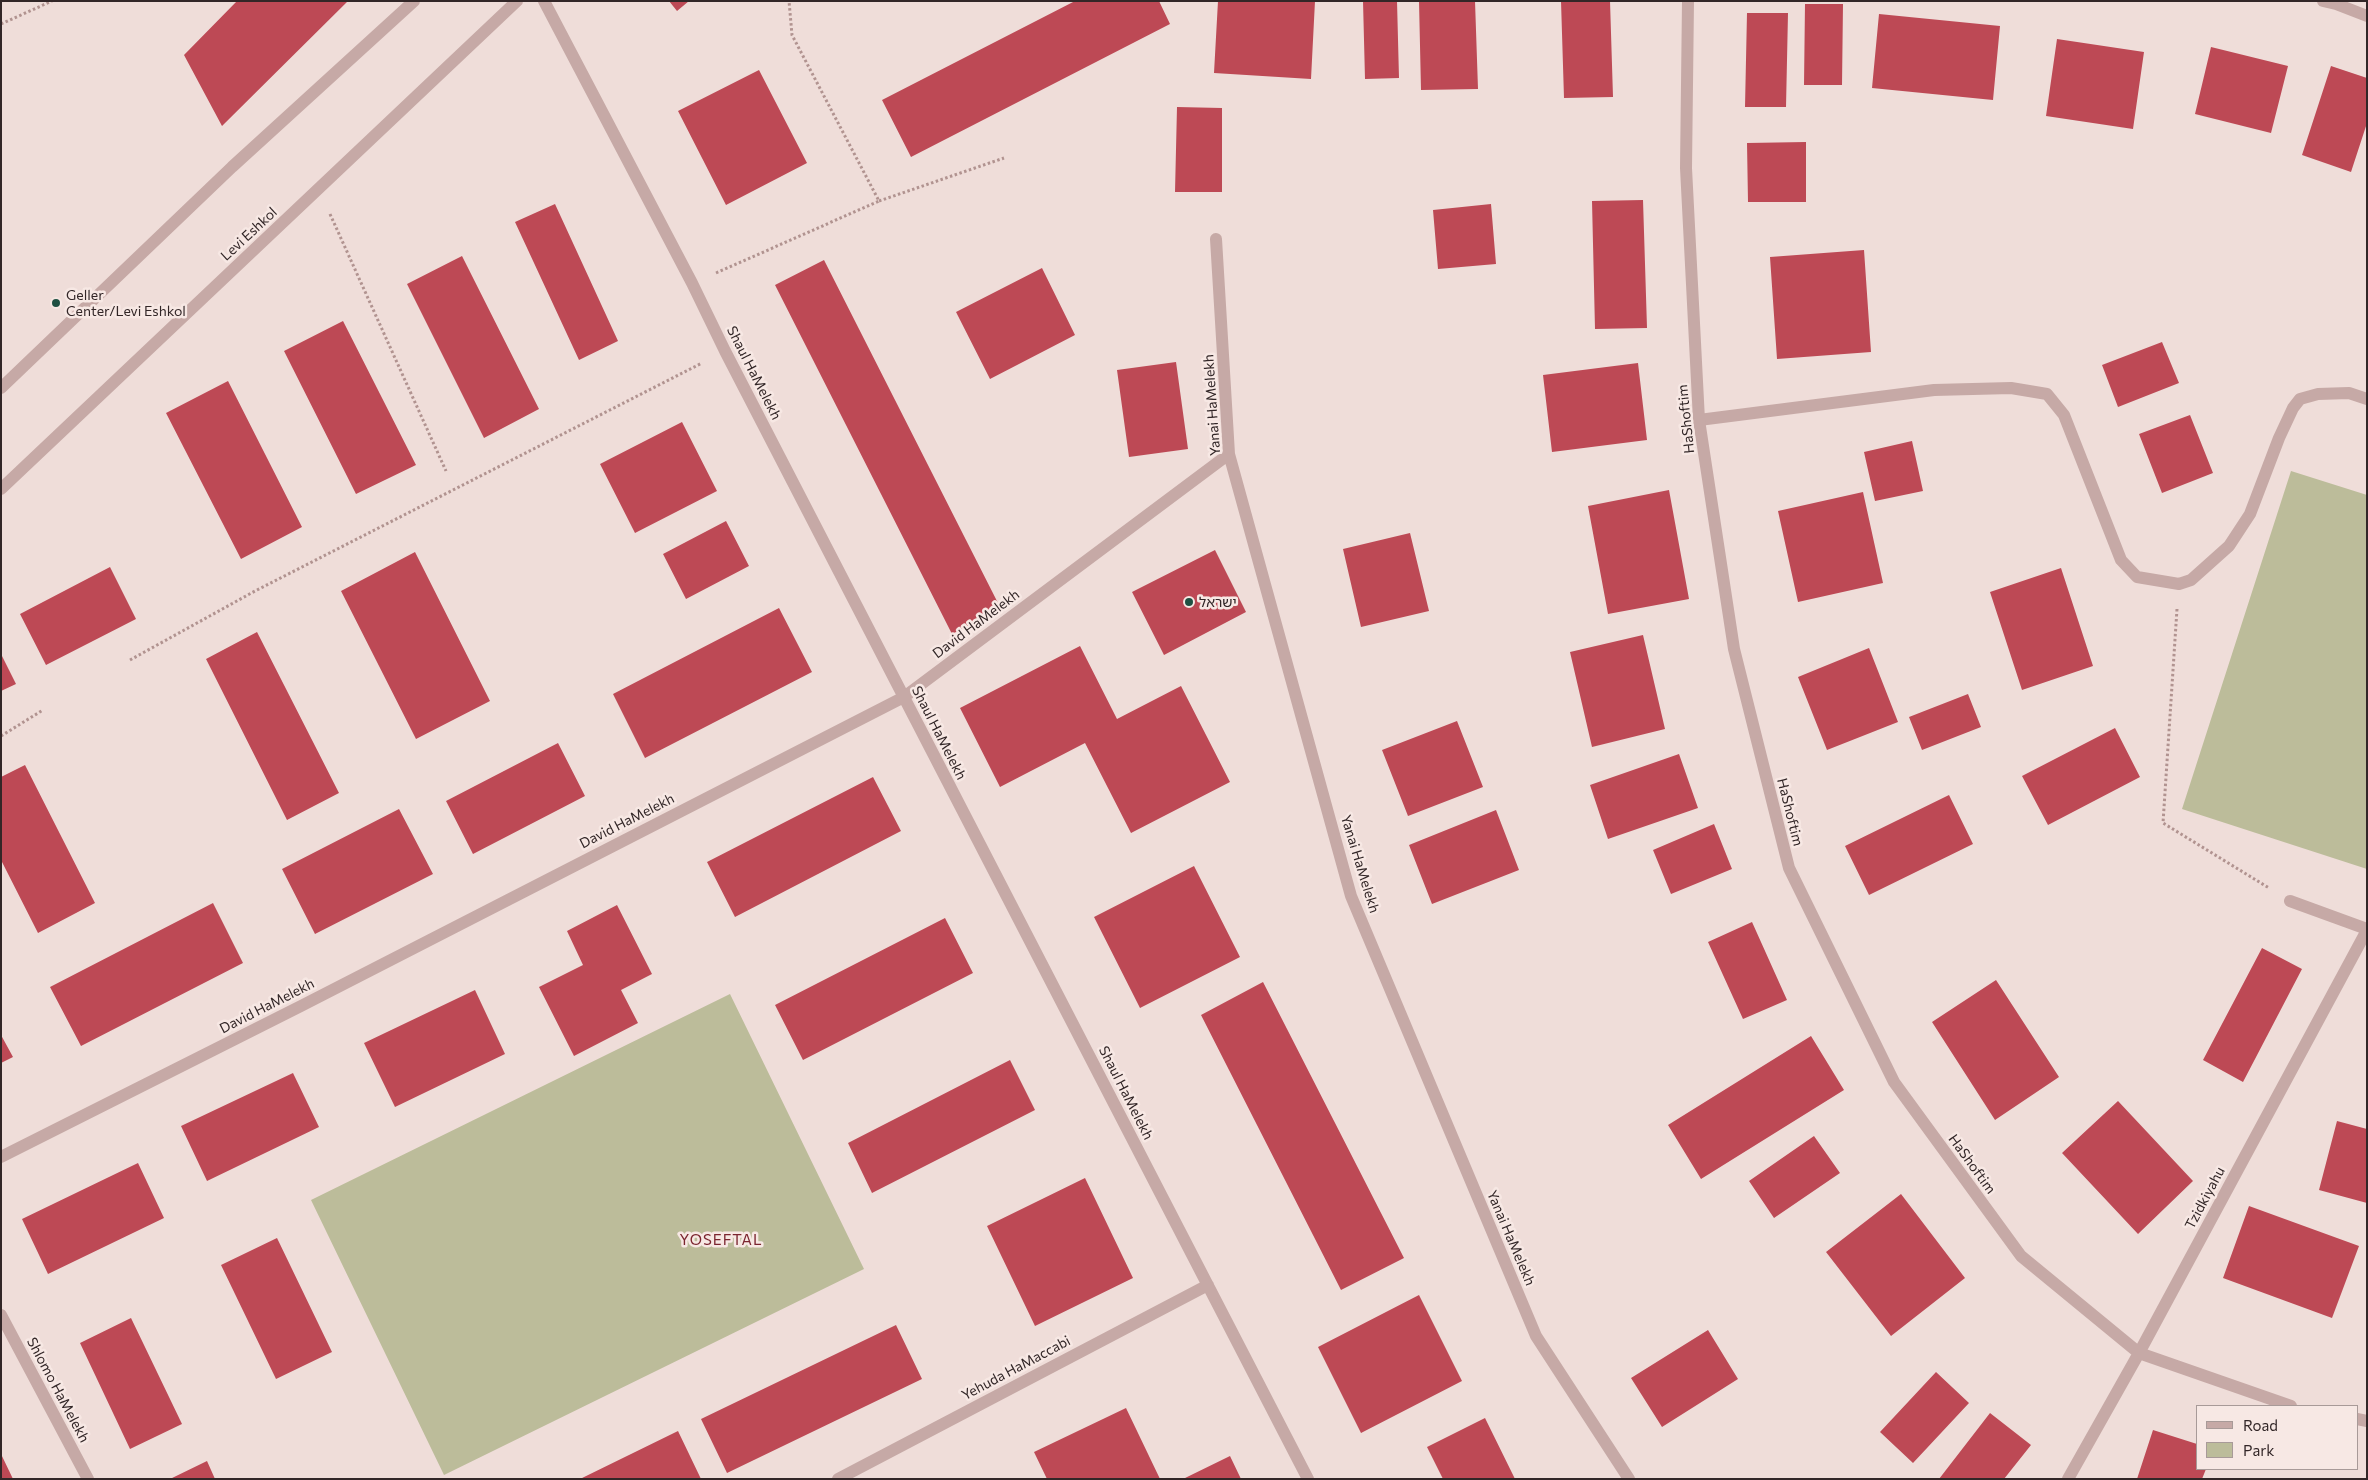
<!DOCTYPE html>
<meta charset="utf-8">
<style>
body{margin:0}
#map{position:relative;width:2368px;height:1480px;overflow:hidden;background:#efddd9;font-family:Commissioner,sans-serif}
canvas{display:block}
.frame{position:absolute;inset:0;border:2px solid #322627;pointer-events:none}
.legend{position:absolute;left:2196px;top:1405px;width:162px;height:65px;box-sizing:border-box;background:#f7e8e4;border:1px solid #a89a98;margin:0;padding:6px 9px;list-style:none;font-size:15px;color:#322627}
.legend li{display:flex;align-items:center;gap:10px;height:25px}
.legend b{width:25px;border:1px solid #a89a98}
</style>
<div id="map">
<canvas width="2368" height="1480"></canvas>
<div class="frame"></div>
<ul class="legend">
<li><b style="height:6px;background:#c6a9a6"></b>Road</li>
<li><b style="height:14px;background:#bcbc9a"></b>Park</li>
</ul>
</div>
<script>
const ctx = document.querySelector('canvas').getContext('2d');
ctx.lineJoin = 'round';
function fill(path, color) { ctx.fillStyle = color; ctx.fill(path, 'evenodd'); }
function stroke(path, color, width, dash) { ctx.strokeStyle = color; ctx.lineWidth = width; ctx.lineCap = dash ? 'butt' : 'round'; ctx.setLineDash(dash || []); ctx.stroke(path); }
function label(font, color, halo, rows, align = 'center') {
  ctx.font = font + ' Commissioner,"Noto Sans Hebrew",sans-serif'; ctx.lineWidth = 5; ctx.setLineDash([]); ctx.textBaseline = 'middle'; ctx.strokeStyle = halo; ctx.fillStyle = color; for (const [text, x, y, turn = 0] of rows) {
    ctx.save(); ctx.translate(x, y); ctx.rotate((+turn || 0) * Math.PI / 180); ctx.textAlign = isNaN(turn) ? turn : align; if (halo) ctx.strokeText(text, 0, 0); ctx.fillText(text, 0, 0); ctx.restore();
  }
}
fill(new Path2D(`
 M2291,471L2367,495V869L2182,809Z
 M730,994L864,1269L444,1475L311,1200Z`), '#bcbc9a');
fill(new Path2D(`
 M237,1H348L222,126L184,55Z
 M669,1H689L677,11Z
 M1075,1H1159L1170,24L911,157L882,100Z
 M1218,1H1315L1311,79L1214,73Z
 M1363,1H1397L1399,78L1365,79Z
 M1419,1H1475L1478,89L1421,90Z
 M1561,1H1610L1613,97L1564,98Z
 M1805,4H1843L1842,85H1804Z
 M1747,13H1788L1786,107H1745Z
 M1879,14L2000,26L1993,100L1872,88Z
 M2057,39L2144,52L2133,129L2046,116Z
 M2211,47L2288,66L2271,133L2195,114Z
 M2331,66L2367,78V123L2351,172L2302,155Z
 M759,70L807,163L726,205L678,111Z
 M1177,107L1222,108V192H1175Z
 M1806,142V202H1748L1747,143Z
 M1643,200L1647,328L1595,329L1592,201Z
 M555,204L618,341L579,360L515,222Z
 M1491,204L1496,264L1438,269L1433,210Z
 M1864,250L1871,352L1777,359L1770,257Z
 M462,256L539,409L484,438L407,284Z
 M824,260L1001,609L952,634L775,285Z
 M1042,268L1075,335L990,379L956,312Z
 M343,321L416,465L356,494L284,351Z
 M2162,342L2179,383L2118,407L2102,365Z
 M1176,362L1188,449L1129,457L1117,370Z
 M1638,363L1647,440L1552,452L1543,375Z
 M228,381L302,527L241,559L166,413Z
 M2190,415L2213,473L2162,493L2139,434Z
 M682,422L717,491L635,533L600,464Z
 M1912,441L1923,491L1875,501L1864,452Z
 M1669,490L1689,599L1608,614L1588,506Z
 M1863,492L1883,583L1798,602L1778,511Z
 M726,521L749,566L686,599L663,554Z
 M1410,533L1429,611L1361,627L1343,549Z
 M1215,550L1246,612L1164,655L1132,592Z
 M415,552L490,701L416,739L341,591Z
 M110,567L136,619L46,665L20,614Z
 M2061,568L2093,666L2022,690L1990,592Z
 M779,608L812,672L645,758L613,694Z
 M257,632L339,793L287,820L206,659Z
 M1643,635L1665,729L1592,747L1570,652Z
 M1080,646L1117,719L1181,686L1230,782L1131,833L1085,743L1000,787L960,708Z
 M1869,648L1898,722L1827,750L1798,677Z
 M1,654L16,684L1,691Z
 M1968,694L1981,727L1922,750L1909,717Z
 M1457,721L1483,787L1408,816L1382,750Z
 M2115,728L2140,777L2048,825L2022,776Z
 M558,743L585,796L473,854L446,801Z
 M1679,754L1698,808L1608,839L1590,785Z
 M25,765L95,903L38,933L1,860V777Z
 M873,777L901,831L735,917L707,862Z
 M1949,795L1973,844L1869,895L1845,846Z
 M399,809L433,874L315,934L282,869Z
 M1496,810L1519,870L1432,904L1409,845Z
 M1714,824L1732,869L1671,894L1653,850Z
 M1194,866L1240,957L1140,1008L1094,917Z
 M213,903L243,963L81,1046L50,987Z
 M617,905L652,974L621,990L638,1023L574,1056L539,987L583,965L567,931Z
 M945,918L973,973L803,1060L775,1005Z
 M1752,922L1787,1000L1743,1019L1708,942Z
 M2262,948L2302,969L2243,1082L2203,1060Z
 M1996,980L2059,1077L1995,1120L1932,1022Z
 M1263,982L1404,1258L1341,1290L1201,1015Z
 M475,990L505,1054L395,1107L364,1043Z
 M1,1035L13,1057L1,1063Z
 M1811,1036L1844,1090L1701,1179L1668,1125Z
 M1010,1060L1035,1110L872,1193L848,1143Z
 M293,1073L319,1127L207,1181L181,1126Z
 M2118,1101L2193,1181L2138,1234L2062,1153Z
 M2337,1121L2367,1129V1203L2319,1190Z
 M1814,1136L1840,1173L1774,1218L1749,1181Z
 M138,1163L164,1218L48,1274L22,1219Z
 M1085,1178L1133,1278L1035,1326L987,1226Z
 M1901,1194L1965,1278L1891,1336L1826,1252Z
 M2249,1206L2359,1246L2332,1318L2223,1278Z
 M277,1238L332,1352L276,1379L221,1265Z
 M1419,1295L1462,1381L1361,1433L1318,1347Z
 M131,1318L182,1424L130,1449L80,1343Z
 M896,1325L922,1379L727,1473L701,1419Z
 M1708,1330L1738,1379L1662,1427L1631,1378Z
 M1936,1372L1969,1403L1913,1463L1880,1432Z
 M1126,1408L1160,1479H1047L1034,1452Z
 M1990,1413L2031,1445L2004,1479H1939Z
 M1485,1418L1515,1479H1443L1427,1447Z
 M2153,1430L2197,1444V1469H2206L2202,1479H2137Z
 M678,1431L701,1479H580Z
 M1,1454L13,1479H1Z
 M1230,1456L1241,1479H1183Z
 M207,1461L215,1479H170Z`), '#bd4955');
stroke(new Path2D(`
 M1,24L52,1
 M879,201L1004,158
 M330,214L446,471
 M716,273L879,201L792,35L789,1
 M2177,609L2163,823L2269,888
 M130,660L255,591L702,363
 M1,736L43,710`), '#b19390', 3, [2.5, 2.5]);
stroke(new Path2D(`
 M1699,420L1934,390L2011,388L2047,394L2064,415L2121,560L2137,577L2179,584L2191,580L2229,546L2250,514L2279,438L2293,408L2300,399L2318,394L2349,393L2367,399`), '#c6a9a6', 12);
stroke(new Path2D(`
 M544,1L692,283L725,351L1308,1479
 M1688,1L1686,168L1699,420L1734,649L1789,868L1894,1082L2021,1256L2139,1353L2291,1406
 M1216,239L1229,454L1351,896L1536,1336L1629,1479
 M2290,901L2367,929
 M1,1157L301,1006L904,697L1229,454
 M1,1315L88,1479
 M2357,1419L2367,1421
 M838,1479L1208,1285
 M2068,1479L2139,1353L2367,930`), '#c6a9a6', 12);
stroke(new Path2D(`
 M2323,1L2336,4L2367,16
 M1,388L232,167L414,1
 M1,489L517,1`), '#c6a9a6', 12);
for (const [x, y, r, color] of [
 [56,303,5,"#1f5042"],
 [1189,602,5,"#1f5042"]
]) { const dot = new Path2D(); dot.arc(x, y, r, 0, 2 * Math.PI); ctx.fillStyle = color; ctx.fill(dot); stroke(dot, '#f7e8e4', 2); }
label('14px', '#322627', '#f7e8e4', [
 ["Levi Eshkol",249,234,-43],
 ["Shaul HaMelekh",754,373,63],
 ["Yanai HaMelekh",1212,405,-94],
 ["HaShoftim",1686,419,-96],
 ["David HaMelekh",976,624,-37],
 ["Shaul HaMelekh",939,733,63],
 ["HaShoftim",1790,812,76],
 ["David HaMelekh",627,821,-27],
 ["Yanai HaMelekh",1360,864,73],
 ["David HaMelekh",267,1006,-27],
 ["Shaul HaMelekh",1126,1093,63],
 ["HaShoftim",1972,1164,54],
 ["Tzidkiyahu",2205,1198,-62],
 ["Yanai HaMelekh",1511,1238,67],
 ["Yehuda HaMaccabi",1016,1368,-28],
 ["Shlomo HaMelekh",58,1390,62]
]);
label('14px', '#322627', '#f7e8e4', [
 ["Geller",66,295],
 ["Center/Levi Eshkol",66,311],
 ["ישראל",1199,602]
], 'left');
ctx.letterSpacing = '1px';
label('15px', '#7b252f', '#f7e8e4', [
 ["YOSEFTAL",721,1240]
]);
ctx.letterSpacing = '0px';
</script>
